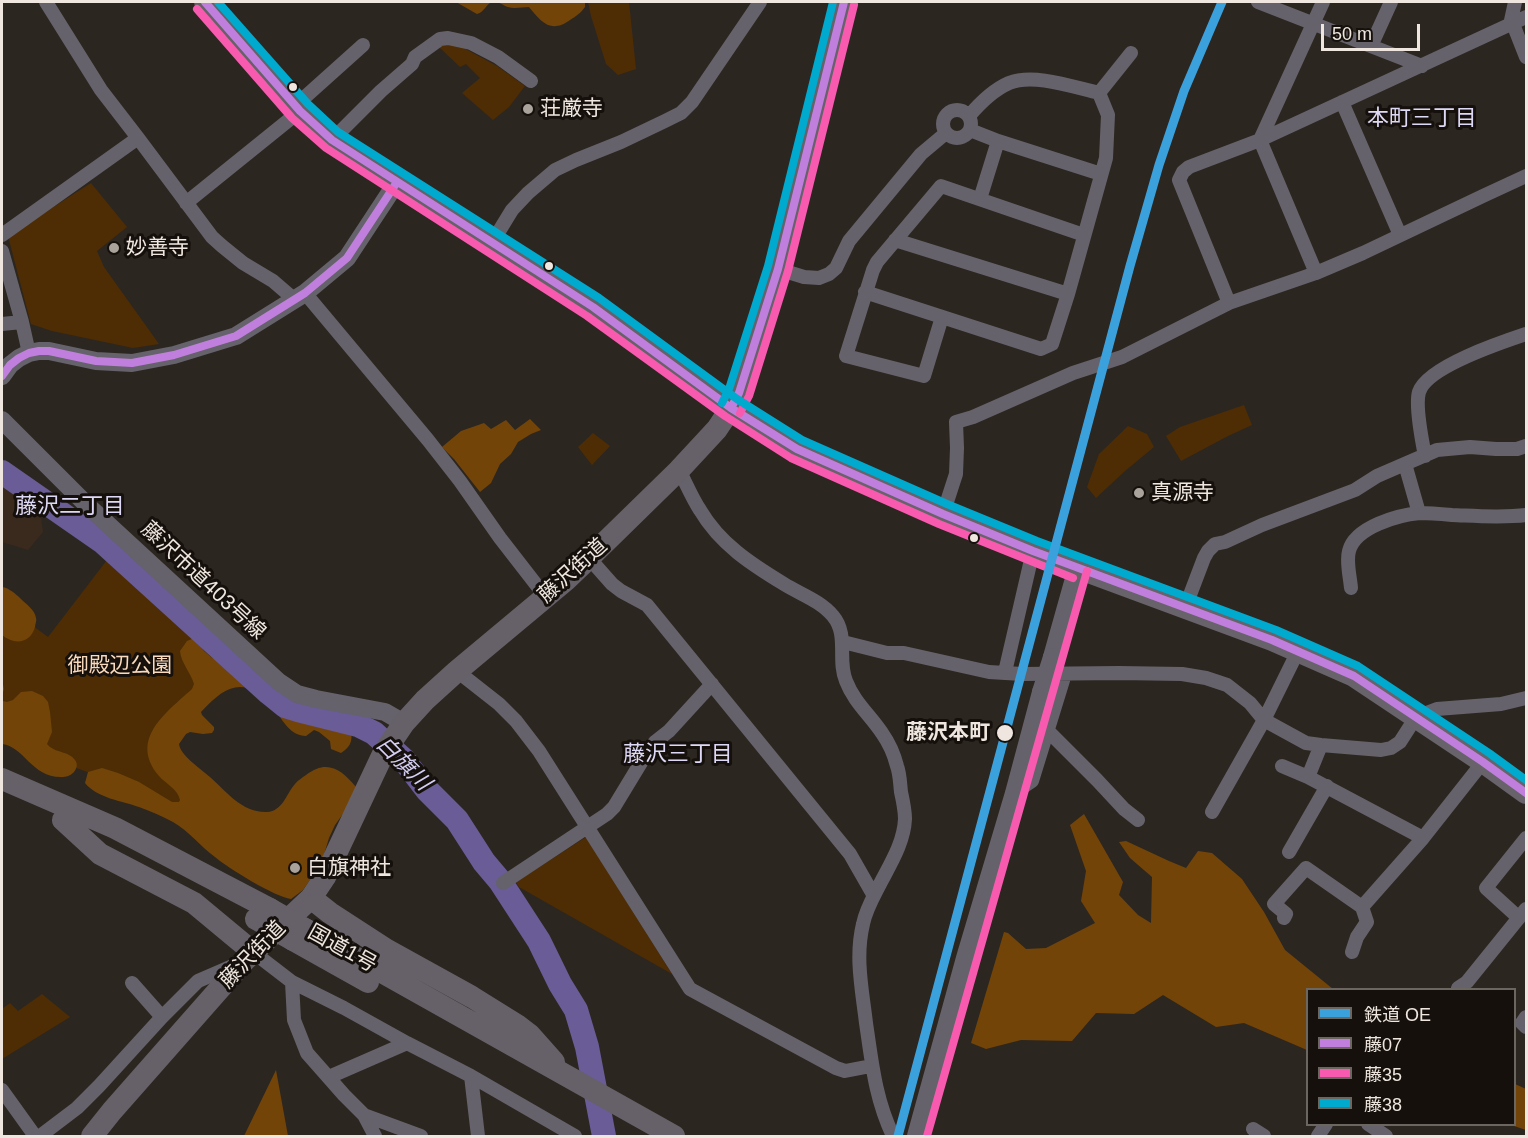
<!DOCTYPE html>
<meta charset="utf-8">
<style>
body{margin:0}
#map{position:relative;width:1528px;height:1138px;overflow:hidden;background:#2c2620;font-family:Helvetica,"Noto Sans JP",sans-serif}
canvas{display:block}
.frame{position:absolute;inset:0;border:3px solid #eee6df;pointer-events:none}
.legend{position:absolute;left:1306px;top:988px;width:210px;height:138px;box-sizing:border-box;background:#15100b;border:2px solid #6c6660;margin:0;padding:8px 10px;list-style:none;font-size:18px;color:#eee6df}
.legend li{display:flex;align-items:center;gap:12px;height:30px}
.legend b{width:30px;border:2px solid #6c6660}
.scale{position:absolute;left:1321px;top:24px;width:99px;height:27px;box-sizing:border-box;border:3px solid #eee6df;border-top:0;padding-left:8px;font-size:18px;line-height:21px;white-space:nowrap;color:#eee6df;-webkit-text-stroke:4px #15100b;paint-order:stroke}
</style>
<div id="map">
<canvas width="1528" height="1138"></canvas>
<div class="frame"></div>
<ul class="legend">
<li><b style="height:8px;background:#3ba1dd"></b>鉄道 OE</li>
<li><b style="height:8px;background:#c07fdc"></b>藤07</li>
<li><b style="height:8px;background:#f75aaf"></b>藤35</li>
<li><b style="height:8px;background:#00a9ce"></b>藤38</li>
</ul>
<div class="scale">50 m</div>
</div>
<script>
const ctx = document.querySelector('canvas').getContext('2d');
ctx.lineJoin = 'round';
function fill(path, color) { ctx.fillStyle = color; ctx.fill(path, 'evenodd'); }
function stroke(path, color, width, dash) { ctx.strokeStyle = color; ctx.lineWidth = width; ctx.lineCap = dash ? 'butt' : 'round'; ctx.setLineDash(dash || []); ctx.stroke(path); }
function label(font, color, halo, rows, align = 'center') {
  ctx.font = font + ' Helvetica,"Noto Sans JP",sans-serif'; ctx.lineWidth = 6; ctx.setLineDash([]); ctx.textBaseline = 'middle'; ctx.strokeStyle = halo; ctx.fillStyle = color; for (const [text, x, y, turn = 0] of rows) {
    ctx.save(); ctx.translate(x, y); ctx.rotate((+turn || 0) * Math.PI / 180); ctx.textAlign = isNaN(turn) ? turn : align; if (halo) ctx.strokeText(text, 0, 0); ctx.fillText(text, 0, 0); ctx.restore();
  }
}
fill(new Path2D(`
 M2,483L40,510L43,532L28,550L2,542Z`), '#3a2a1d');
fill(new Path2D(`
 M588,2H629L636,69L618,75L606,64L591,16Z
 M449,40L497,66L525,86L509,107L493,120L462,93L480,78L466,64L460,67L440,48V42Z
 M91,183L127,227L97,251L104,267L159,344L133,348L52,331L31,324L8,236Z
 M1244,405L1252,425L1228,436L1181,461L1166,436L1180,427Z
 M1128,426L1147,434L1154,447L1125,471L1096,498L1087,487L1099,454Z
 M593,433L610,446L592,465L578,447Z
 M107,560L182,622L207,644L233,673L162,727L199,825L112,781L2,741V603L48,637Z
 M586,837L672,974L519,887L516,882Z
 M42,994L70,1017L2,1059V1009L10,1003L18,1011Z`), '#4e2d04');
fill(new Path2D(`
 M456,2H585V7C581,13 576,16 570,20C551,34 541,22 529,7C522,7 514,9 508,7C503,6 499,1 493,2C486,3 485,12 477,14Z
 M530,419L541,430L531,434L518,442L511,454L500,464L491,483L480,492L454,459L442,447L461,431L484,423L491,429L506,420L515,430Z
 M2,587C9,588 16,594 21,599C26,604 35,610 36,618C37,621 35,624 35,627C30,644 14,645 2,635Z
 M194,638L198,643L204,651L212,658L221,660L228,668L244,678L256,690L289,712L312,721L328,723L339,728H346L351,732C353,742 349,748 341,753L331,749L330,741L319,732L314,730L306,736C291,736 283,721 275,710C247,676 228,682 201,712L202,715L214,727V730L212,733L203,734L190,732L186,734L179,744C180,755 201,769 210,777C226,791 242,813 267,812C283,811 286,794 295,784C298,780 302,778 306,775C327,759 341,769 356,787L345,811L335,825L329,838L321,864L303,890L291,899C275,897 228,868 215,857C200,846 189,831 173,822C162,816 150,811 139,807C122,801 97,798 85,783L88,772L102,768L118,773L139,782L172,802H179L180,800C178,789 166,784 159,776C128,739 167,712 192,689L194,684C191,673 181,663 180,651L187,641Z
 M2,680L4,689L2,696L3,701L7,702L13,700L21,692L32,691L43,696L48,702L50,712L52,732L47,744C54,753 69,751 75,760C78,764 77,768 74,772C70,776 67,777 61,777C31,777 25,747 2,744Z
 M1084,814L1123,882L1119,895L1138,915L1151,923L1152,877L1130,858L1119,842L1126,841L1169,861L1186,868L1198,851L1212,853L1242,879L1264,912L1285,950L1333,989L1308,990L1307,1050L1244,1023L1216,1027L1163,995L1134,1014L1096,1013L1072,1041L1021,1040L986,1049L971,1043L1004,932L1008,933L1026,949L1046,948L1095,923L1081,901L1086,871L1070,825Z
 M276,1070L288,1136H244Z
 M1515,1084L1526,1089V1130L1511,1125L1514,1124Z`), '#734408');
stroke(new Path2D(`
 M2,472L104,543L269,693L285,706L298,710L358,725L374,733L404,760L427,790L457,820L484,862L500,881L539,941L560,984L576,1010L587,1047L604,1136`), '#695c97', 24);
stroke(new Path2D(`
 M46,2L101,90L138,138L212,237L222,246L243,263L273,281L295,300
 M1258,2L1422,66
 M1513,24L1526,57
 M1510,25L1515,2
 M1371,46L1391,2
 M1099,93L1131,53
 M1342,102L1400,235
 M295,106L363,45
 M943 124a14 14 0 1 1 28 0a14 14 0 1 1-28 0Z
 M969,116C980,103 993,90 1009,83C1034,73 1073,87 1099,93
 M970,130L998,141
 M332,140L381,91L412,64L415,57L440,39L448,38L471,43L498,57L531,81
 M980,199L998,141L1101,174
 M186,203L300,111
 M2,235L138,138
 M895,240L1068,294
 M493,241L512,210L528,193L555,170L576,160L621,142L665,121L681,113L692,102L760,2
 M2,251L22,322L29,353
 M778,269L804,277L819,278L829,274L836,268L849,241L921,154L946,133
 M1316,273L1260,140L1323,2
 M865,292L1041,349L1052,344L1068,294L1106,158L1108,115L1099,93
 M305,293L428,440L460,481L500,538L545,596
 M1229,303L1179,180L1183,172L1189,167L1260,140L1526,17
 M942,317L924,376L846,356L873,270L877,262L941,186L1084,235
 M2,324L22,322
 M1425,456C1422,441 1415,406 1419,392C1427,367 1502,342 1526,334
 M1405,464L1419,513
 M679,470C686,483 692,498 700,510C720,544 751,564 784,584C800,594 821,601 833,616C849,635 837,660 846,681C854,702 870,715 882,733C889,743 894,754 897,766C900,774 900,784 901,792C903,801 905,811 905,819C904,842 891,863 881,882C874,896 866,909 863,924C855,957 862,989 866,1023C872,1063 875,1098 893,1136
 M943,514L956,474L957,448L956,422L973,417L1073,373L1122,357L1229,303L1316,273L1363,253L1485,195L1526,176
 M589,558L612,584L621,591L647,605L850,854L874,896
 M1351,588C1350,576 1346,562 1349,551C1355,527 1398,515 1420,513C1430,513 1441,514 1452,515C1477,516 1502,518 1526,515
 M1185,608L1204,558L1208,551L1215,544L1225,542L1262,525L1355,490L1377,476L1437,450L1470,447L1496,449H1517L1526,446
 M843,642L887,653H904L989,672L1022,674L1119,673L1182,674L1206,678L1227,685L1250,703L1264,720L1306,743L1321,745L1381,750L1391,748L1400,742L1416,717L1437,709L1501,704L1526,698
 M457,671L499,704L516,721L539,751L690,989L836,1068L845,1071L871,1066
 M1005,672L1033,551
 M1048,731L1097,780L1124,809L1138,820
 M1282,766L1308,777L1423,838
 M1308,777L1321,745
 M1014,793L1032,781L1065,674
 M1212,812L1264,720L1298,651
 M1289,852L1327,786
 M503,883L607,814L614,807L648,751L655,742L669,731L712,684
 M1284,918L1286,914L1274,904L1306,868L1362,907
 M1519,918L1486,888L1526,838
 M253,952L292,982L344,1008L407,1043L471,1076L575,1136
 M1352,952L1357,937L1367,922L1362,907L1423,838L1483,762
 M292,982L294,1020L307,1053L344,1095L364,1115L375,1136
 M132,983L162,1017
 M1458,988L1467,982L1526,909
 M1526,1017L1522,1023L1526,1027
 M471,1076L478,1136
 M329,1077L407,1043
 M2,1090L35,1136
 M364,1115L421,1136
 M1368,1124L1386,1136
 M1253,1129L1264,1136
 M40,1136L77,1108L99,1086L162,1017L198,981L235,965
 M1318,1136L1326,1124`), '#65626b', 14);
stroke(new Path2D(`
 M2,376L10,365L19,358L29,353L39,351H49L96,361L132,363L174,355L236,336L305,293L347,258L397,182
 M731,408L739,393L778,269L795,197L844,2
 M2,420L88,506L279,682L297,694L316,699L385,712L404,723
 M1052,657L1077,568
 M916,1136L965,958L1014,793L1041,692`), '#65626b', 18);
stroke(new Path2D(`
 M731,408L797,449L943,514L1037,553L1272,640L1354,676L1483,762L1526,793`), '#68626a', 22);
stroke(new Path2D(`
 M2,779L115,828L270,909
 M63,820L100,854L194,903L253,952
 M311,898L330,913L387,950L472,997L517,1025L530,1035L554,1062
 M305,929L674,1136
 M293,940L368,982
 M92,1136L112,1111L245,960L311,898L325,877L383,754L404,723L425,700L457,671L566,580L589,558L679,470L717,429L731,408L593,307L537,270L332,140L300,111L205,2`), '#666168', 22);
stroke(new Path2D(`
 M1041,692L1052,657`), '#65626b', 18);
stroke(new Path2D(`
 M270,909L305,929
 M256,919L293,940`), '#666168', 22);
stroke(new Path2D(`
 M205,2L300,111L332,140L593,307L731,408L797,449L943,514L1033,551L1272,640L1354,676L1483,762L1526,793
 M2,376L10,365L19,358L29,353L39,351H49L96,361L132,363L174,355L236,336L305,293L347,258L397,182
 M731,408L739,393L778,269L844,2`), '#c07fdc', 8);
stroke(new Path2D(`
 M197,9L292,118L326,148L587,316L725,416L791,458L939,524L1073,578
 M740,413L749,396L788,271L854,5
 M927,1136L1087,571`), '#f75aaf', 8);
stroke(new Path2D(`
 M218,2L308,104L338,132L599,298L737,399L802,440L947,504L1037,541L1276,630L1358,666L1489,753L1526,780
 M722,403L729,389L768,266L833,2`), '#00a9ce', 8);
stroke(new Path2D(`
 M898,1136L1130,266L1159,165L1184,91L1222,2`), '#3ba1dd', 9);
for (const [x, y, r, color] of [
 [293,87,5,"#eee6df"],
 [528,109,6,"#aaa39c"],
 [114,248,6,"#aaa39c"],
 [549,266,5,"#eee6df"],
 [1139,493,6,"#aaa39c"],
 [974,538,5,"#eee6df"],
 [1005,733,9,"#eee6df"],
 [295,868,6,"#aaa39c"]
]) { const dot = new Path2D(); dot.arc(x, y, r, 0, 2 * Math.PI); ctx.fillStyle = color; ctx.fill(dot); stroke(dot, '#15100b', 2); }
label('21px', '#eee6df', '#15100b', [
 ["荘厳寺",540,109],
 ["妙善寺",126,248],
 ["真源寺",1151,493],
 ["白旗神社",307,868]
], 'left');
label('21px', '#eee6df', '#15100b', [
 ["藤沢街道",573,571,-42],
 ["藤沢市道403号線",203,581,43],
 ["国道1号",342,949,29],
 ["藤沢街道",253,955,-46]
]);
label('21px', '#fadabd', '#15100b', [
 ["御殿辺公園",120,666]
]);
label('bold 21px', '#eee6df', '#15100b', [
 ["藤沢本町",990,733]
], 'right');
label('22px', '#ddd8f5', '#15100b', [
 ["本町三丁目",1422,119],
 ["藤沢二丁目",70,507],
 ["藤沢三丁目",678,755]
]);
label('italic 22px', '#d4cef4', '#15100b', [
 ["白旗川",403,764,45]
]);
</script>
